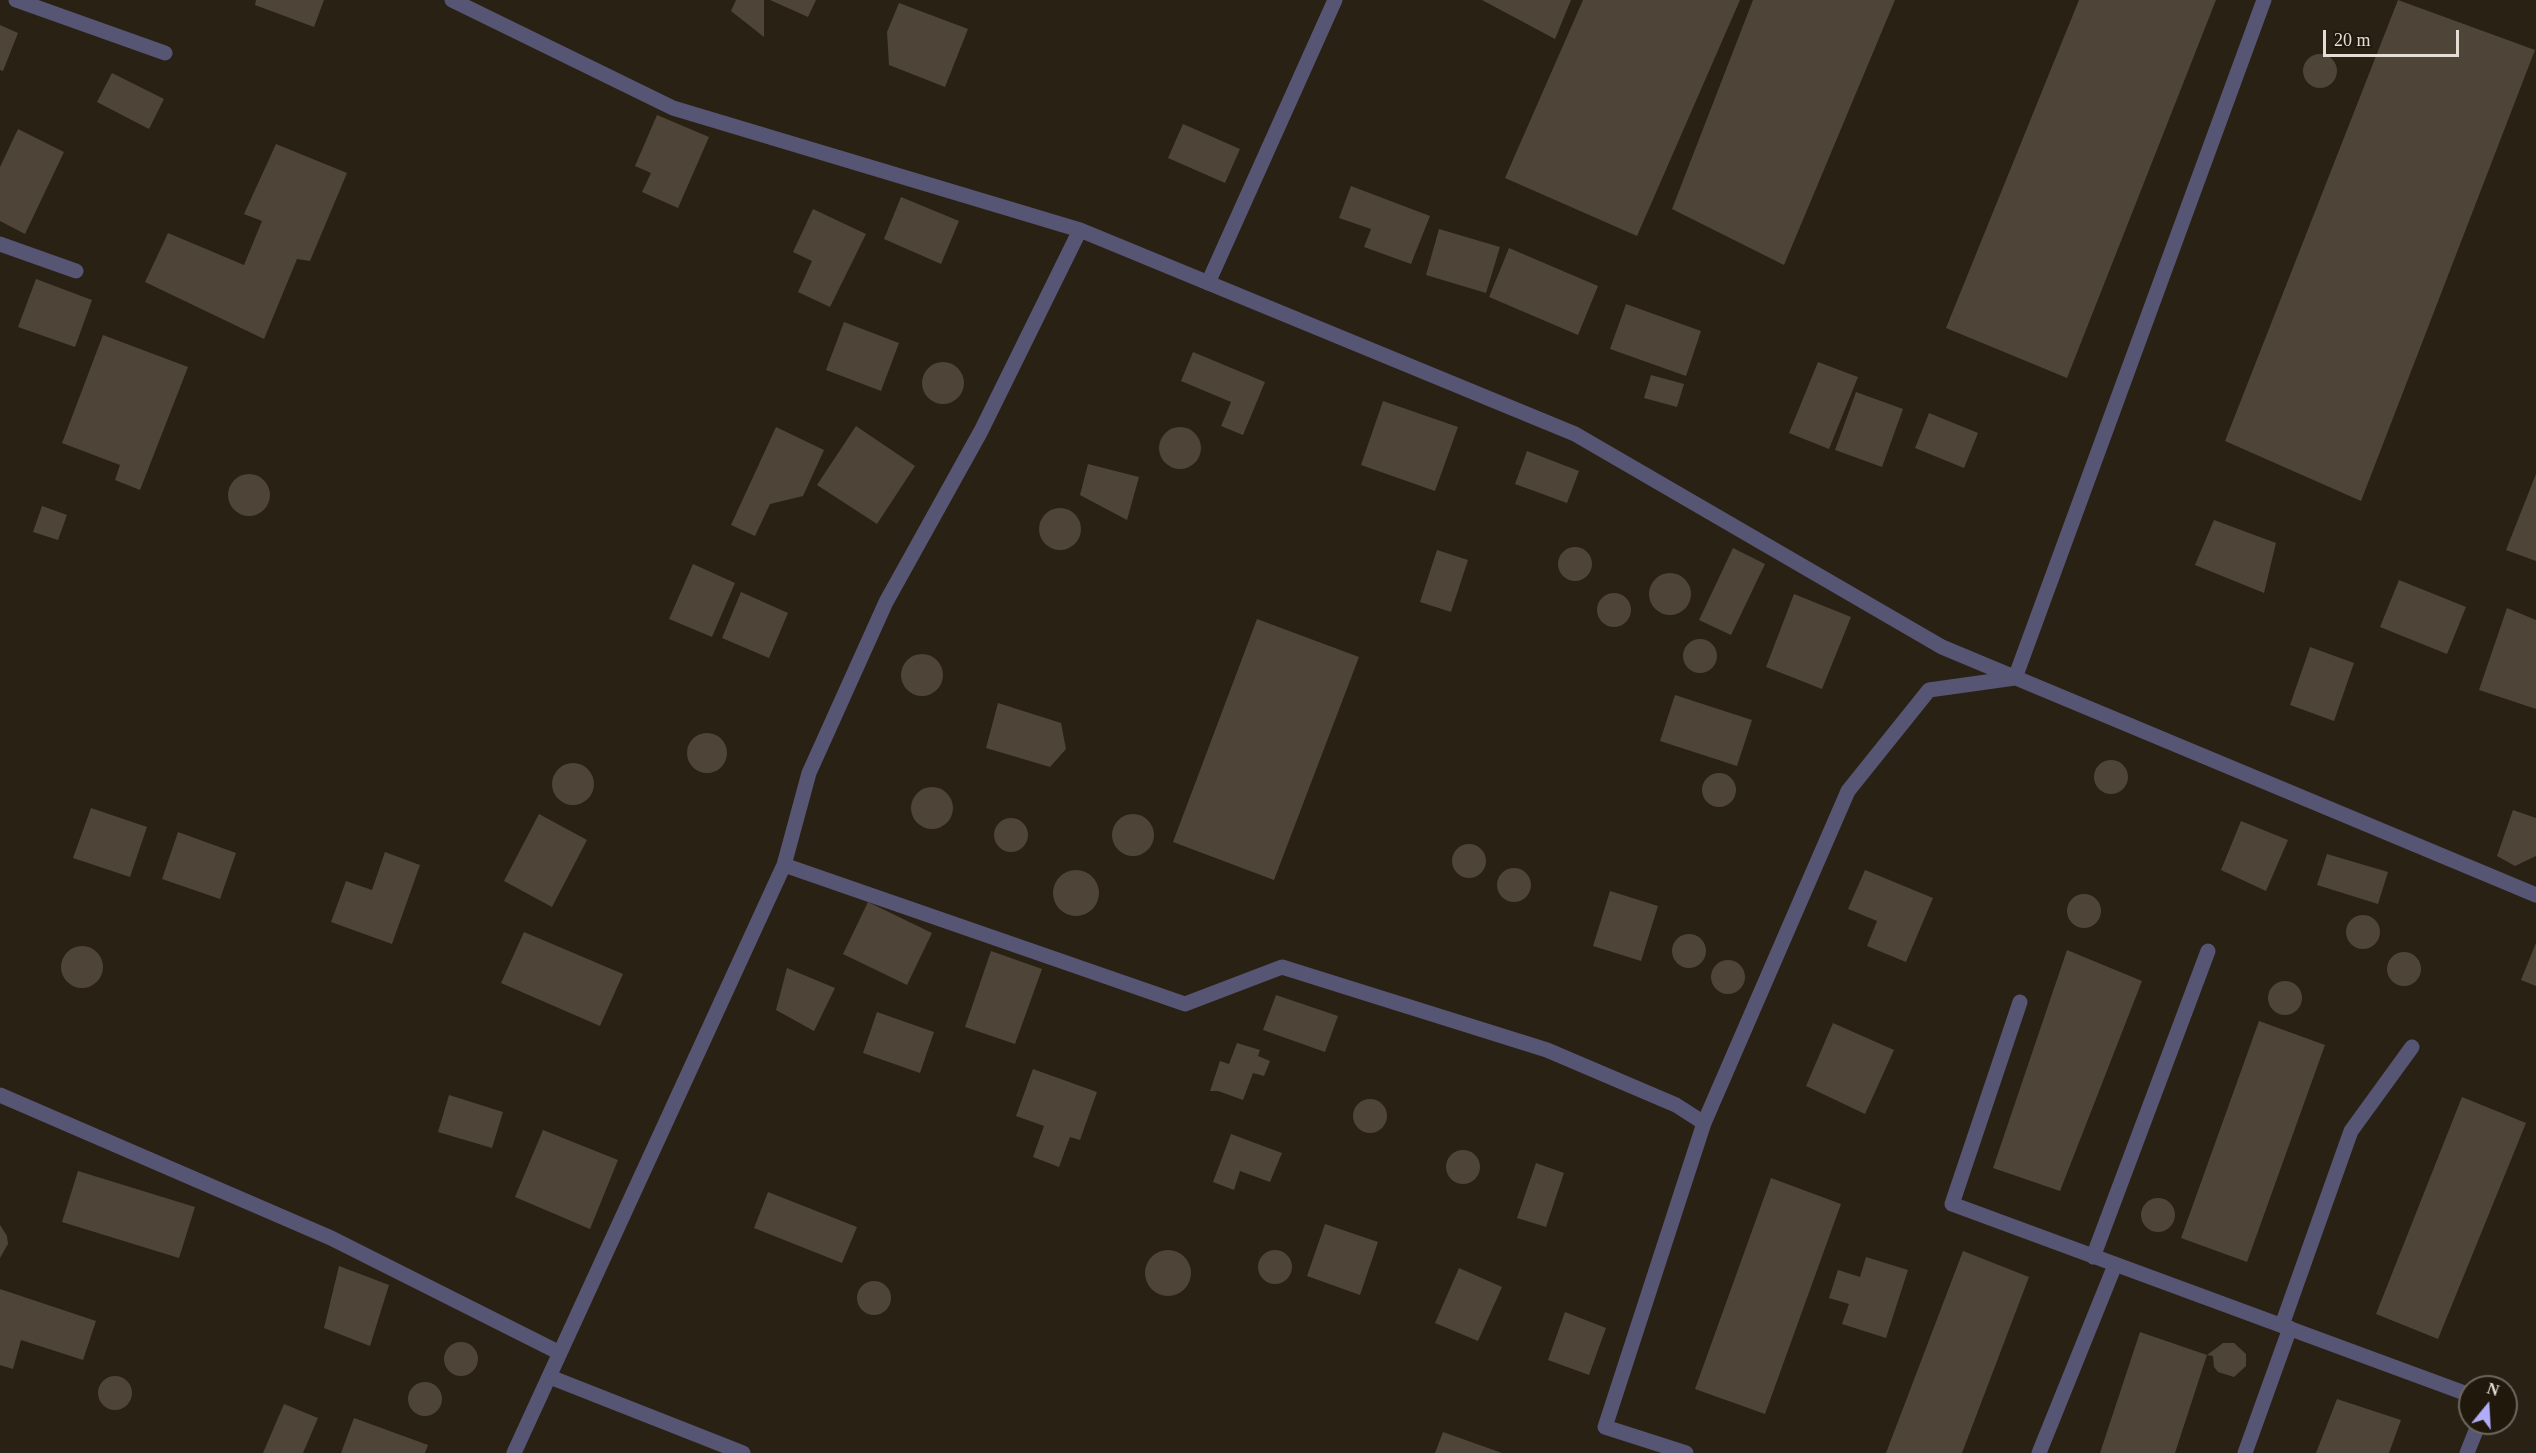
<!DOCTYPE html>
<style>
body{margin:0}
#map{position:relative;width:2536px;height:1453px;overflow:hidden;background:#292114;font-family:"Times New Roman",serif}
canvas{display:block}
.north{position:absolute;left:2458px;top:1375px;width:60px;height:60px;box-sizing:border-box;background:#1f180b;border:2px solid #6d675c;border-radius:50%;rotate:18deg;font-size:16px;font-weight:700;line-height:24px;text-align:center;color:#e3ddd5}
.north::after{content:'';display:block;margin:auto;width:21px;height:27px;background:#b1adfa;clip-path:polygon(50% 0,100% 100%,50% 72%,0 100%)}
.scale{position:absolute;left:2323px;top:30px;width:136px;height:27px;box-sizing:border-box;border:3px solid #e3ddd5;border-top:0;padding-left:8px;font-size:18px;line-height:21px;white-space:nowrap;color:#e3ddd5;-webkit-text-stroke:4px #1f180b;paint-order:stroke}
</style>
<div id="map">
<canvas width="2536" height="1453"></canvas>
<div class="north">N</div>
<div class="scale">20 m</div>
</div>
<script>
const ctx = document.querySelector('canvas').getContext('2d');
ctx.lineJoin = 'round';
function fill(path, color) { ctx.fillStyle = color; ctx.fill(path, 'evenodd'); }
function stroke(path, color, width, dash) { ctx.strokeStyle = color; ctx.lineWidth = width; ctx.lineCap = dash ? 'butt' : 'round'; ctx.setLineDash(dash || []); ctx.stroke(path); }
fill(new Path2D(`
 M256,0H324L314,27L255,5Z
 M736,0H764V37L731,11Z
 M770,0H816L808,17Z
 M1482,0H1571L1555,39Z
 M1583,0H1740L1637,236L1505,178Z
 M1753,0H1895L1784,265L1672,209Z
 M2079,0H2216L2067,378L1946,328Z
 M2398,0L2535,50L2361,501L2225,441Z
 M899,3L968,29L945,87L889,65L887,32Z
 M0,25L18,33L3,71L0,70Z
 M2303 71a17 17 0 1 1 34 0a17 17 0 1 1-34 0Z
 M112,73L164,99L149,129L97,102Z
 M657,115L709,137L678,208L642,192L651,173L635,166Z
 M1183,124L1240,149L1225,183L1168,158Z
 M18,129L64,152L25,234L0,221V167Z
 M276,144L347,173L310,261L297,259L264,339L145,282L168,233L244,265L262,221L244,214Z
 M1351,186L1430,216L1411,264L1364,247L1371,229L1339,218Z
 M901,197L959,221L941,264L884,239Z
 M813,209L866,234L830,307L798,292L812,261L793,252Z
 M1439,229L1500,247L1486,293L1426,275Z
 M1509,248L1598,286L1578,335L1489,297Z
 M36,279L92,300L75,347L18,327Z
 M1626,304L1701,331L1686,376L1610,349Z
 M844,322L899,343L881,391L826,370Z
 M103,335L188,367L140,490L115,480L120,465L62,443Z
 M1193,352L1265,382L1243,435L1221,426L1231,402L1181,381Z
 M1818,362L1858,377L1829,449L1789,433Z
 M922 383a21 21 0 1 1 42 0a21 21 0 1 1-42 0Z
 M1651,375L1684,384L1677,407L1644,398Z
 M1856,392L1903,409L1882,467L1835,450Z
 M1383,401L1458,427L1435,491L1361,465Z
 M1929,413L1978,433L1964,468L1915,448Z
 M856,426L915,466L877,524L817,485Z
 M776,427L824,450L803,496L770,504L755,536L731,525Z
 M1159 448a21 21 0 1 1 42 0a21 21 0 1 1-42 0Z
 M1527,451L1579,471L1567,503L1515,484Z
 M1088,464L1139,477L1127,520L1080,495Z
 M228 495a21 21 0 1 1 42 0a21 21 0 1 1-42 0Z
 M2536,474V561L2506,550Z
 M42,506L67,515L58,540L33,532Z
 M1039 529a21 21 0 1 1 42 0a21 21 0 1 1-42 0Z
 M2214,520L2276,543L2264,593L2195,565Z
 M1558 564a17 17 0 1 1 34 0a17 17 0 1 1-34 0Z
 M1733,548L1765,564L1731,635L1699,620Z
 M1437,550L1468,560L1451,612L1420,602Z
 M693,564L735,583L712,637L669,619Z
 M1649 594a21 21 0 1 1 42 0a21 21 0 1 1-42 0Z
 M2399,580L2466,607L2447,654L2380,627Z
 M741,592L788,613L769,658L722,638Z
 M1597 610a17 17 0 1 1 34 0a17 17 0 1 1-34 0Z
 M1794,594L1851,617L1822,689L1766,667Z
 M2507,608L2536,620V709L2479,690Z
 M1257,619L1359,657L1274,880L1173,842Z
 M1683 656a17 17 0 1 1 34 0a17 17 0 1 1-34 0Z
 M2310,647L2354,663L2334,721L2290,705Z
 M901 675a21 21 0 1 1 42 0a21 21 0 1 1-42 0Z
 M1675,695L1752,720L1737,766L1660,741Z
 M998,703L1061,723L1066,749L1050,767L986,748Z
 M687 753a20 20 0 1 1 40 0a20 20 0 1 1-40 0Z
 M2094 777a17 17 0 1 1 34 0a17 17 0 1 1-34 0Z
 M552 784a21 21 0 1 1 42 0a21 21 0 1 1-42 0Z
 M1702 790a17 17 0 1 1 34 0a17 17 0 1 1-34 0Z
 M911 808a21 21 0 1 1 42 0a21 21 0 1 1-42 0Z
 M91,808L147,827L130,877L73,858Z
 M2513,810L2536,818V856L2515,866L2497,856Z
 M539,814L587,840L552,907L504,881Z
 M1112 835a21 21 0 1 1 42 0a21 21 0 1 1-42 0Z
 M994 835a17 17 0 1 1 34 0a17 17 0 1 1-34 0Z
 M2241,821L2288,840L2266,891L2221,870Z
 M178,832L236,853L220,899L162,879Z
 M1452 861a17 17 0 1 1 34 0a17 17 0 1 1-34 0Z
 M385,852L420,865L392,944L331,922L346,881L372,890Z
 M2327,854L2388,872L2378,904L2317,885Z
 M1497 885a17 17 0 1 1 34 0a17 17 0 1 1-34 0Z
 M1053 893a23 23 0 1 1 46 0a23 23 0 1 1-46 0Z
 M1865,870L1933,898L1906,962L1867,946L1877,921L1848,909Z
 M1610,891L1658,906L1641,961L1593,946Z
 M2067 911a17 17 0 1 1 34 0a17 17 0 1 1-34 0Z
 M868,902L932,933L907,985L843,954Z
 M2346 932a17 17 0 1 1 34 0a17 17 0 1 1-34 0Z
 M524,932L623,974L600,1026L501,983Z
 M1672 951a17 17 0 1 1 34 0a17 17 0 1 1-34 0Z
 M2536,943V986L2521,980Z
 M61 967a21 21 0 1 1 42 0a21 21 0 1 1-42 0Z
 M2067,950L2142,981L2060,1191L1993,1168Z
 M991,951L1042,969L1015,1044L965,1027Z
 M2387 969a17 17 0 1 1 34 0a17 17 0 1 1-34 0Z
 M1711 977a17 17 0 1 1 34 0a17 17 0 1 1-34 0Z
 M787,968L835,988L814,1031L776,1010Z
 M2268 998a17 17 0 1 1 34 0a17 17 0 1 1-34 0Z
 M1276,995L1338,1016L1325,1052L1263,1030Z
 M877,1012L934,1032L920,1073L863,1053Z
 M2259,1021L2325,1045L2247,1262L2181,1238Z
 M1833,1023L1894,1050L1865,1114L1806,1086Z
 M1237,1043L1260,1050L1258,1056L1270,1061L1264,1076L1253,1073L1243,1100L1218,1091H1210L1220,1061L1229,1064Z
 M1033,1069L1097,1092L1080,1140L1070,1137L1059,1167L1033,1157L1044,1126L1016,1116Z
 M449,1095L503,1112L492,1148L438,1132Z
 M2462,1097L2526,1123L2438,1339L2376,1314Z
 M1353 1116a17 17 0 1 1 34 0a17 17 0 1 1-34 0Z
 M543,1130L618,1160L590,1229L515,1197Z
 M1231,1134L1282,1153L1270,1182L1240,1171L1234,1190L1213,1182Z
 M1446 1167a17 17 0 1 1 34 0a17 17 0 1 1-34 0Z
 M1536,1163L1564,1173L1546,1227L1517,1218Z
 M78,1171L195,1207L179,1258L62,1222Z
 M1771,1178L1841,1204L1765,1414L1695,1389Z
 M768,1192L857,1227L842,1263L754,1228Z
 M2141 1215a17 17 0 1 1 34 0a17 17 0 1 1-34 0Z
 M1325,1224L1378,1242L1360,1295L1307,1276Z
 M0,1225L7,1236L8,1244L0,1258Z
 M1258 1267a17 17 0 1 1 34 0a17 17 0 1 1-34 0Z
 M1145 1273a23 23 0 1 1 46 0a23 23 0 1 1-46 0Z
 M1963,1251L2029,1277L1962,1453H1886Z
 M1866,1257L1908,1270L1886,1338L1842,1324L1849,1304L1829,1298L1838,1270L1860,1277Z
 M339,1266L389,1285L370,1346L324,1328Z
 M1459,1268L1502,1287L1478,1341L1435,1323Z
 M857 1298a17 17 0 1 1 34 0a17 17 0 1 1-34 0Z
 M0,1289L96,1321L83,1360L21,1340L13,1369L0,1365Z
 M1565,1312L1606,1328L1589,1375L1548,1360Z
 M2140,1332L2207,1355L2175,1453H2100Z
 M444 1359a17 17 0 1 1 34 0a17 17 0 1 1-34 0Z
 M2223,1343H2234L2246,1354V1366L2234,1377L2218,1372L2214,1367L2213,1356L2207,1355Z
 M98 1393a17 17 0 1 1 34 0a17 17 0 1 1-34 0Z
 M408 1399a17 17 0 1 1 34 0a17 17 0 1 1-34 0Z
 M2337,1399L2401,1420L2389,1453H2316Z
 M284,1404L318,1418L303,1453H263Z
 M354,1418L428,1445L425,1453H341Z
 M1443,1432L1502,1453H1435Z`), '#4e4538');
stroke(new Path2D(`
 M1208,283L1335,0`), '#565573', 15);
stroke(new Path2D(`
 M16,0L165,53
 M452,0L673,108L1080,230L1575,434L1942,647L2536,895
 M0,244L76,271
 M784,865L1185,1004L1282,967L1547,1050L1676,1105L1704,1123L1848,791L1929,690L2015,678L2264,0
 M2020,1002L1952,1204L2470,1395
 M0,1095L331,1238L560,1353
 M2093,1257L2208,951
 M2282,1325L2351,1131L2412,1047
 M550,1377L743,1453
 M514,1453L784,865L809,773L886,602L981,431L1080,230
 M1686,1453L1605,1427L1704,1123
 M2039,1453L2115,1265
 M2245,1453L2290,1328
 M2467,1453L2479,1423`), '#565573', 15);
</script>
